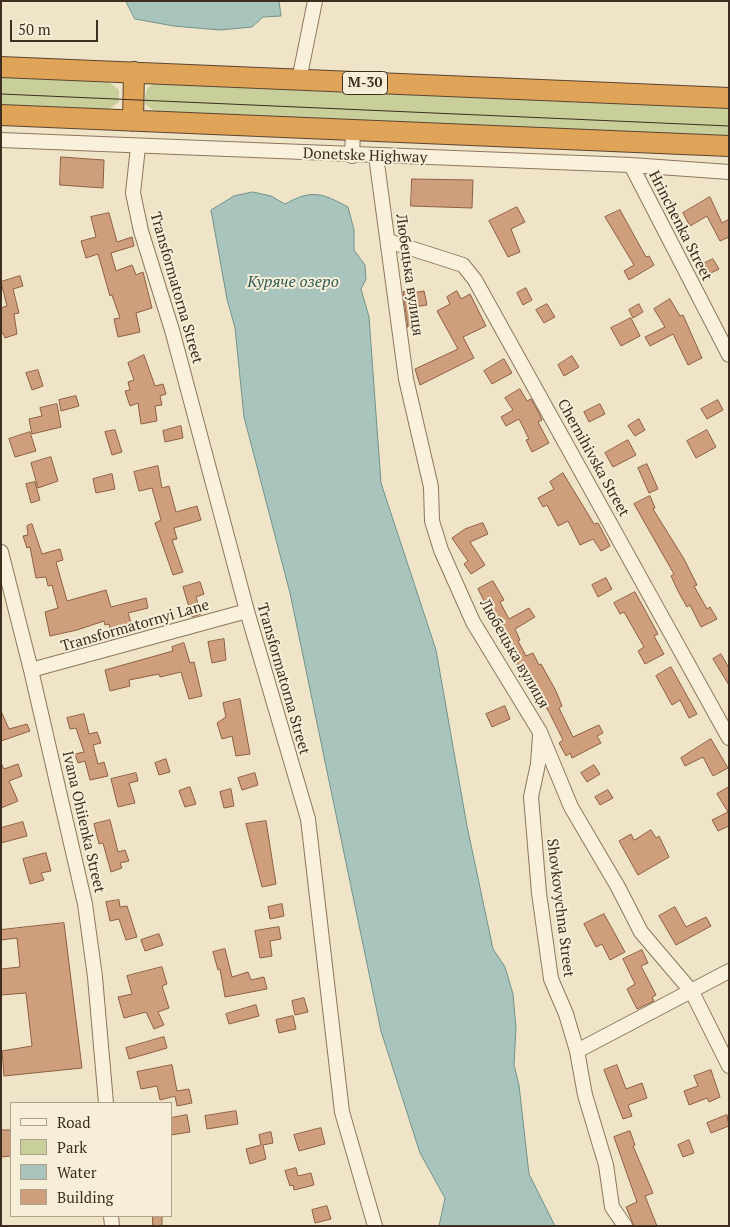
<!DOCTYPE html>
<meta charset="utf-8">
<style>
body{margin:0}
#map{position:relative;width:730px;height:1227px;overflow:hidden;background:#f0e4c8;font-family:"PT Serif",serif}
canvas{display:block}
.frame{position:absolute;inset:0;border:2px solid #3d2e20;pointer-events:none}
.legend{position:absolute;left:10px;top:1102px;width:162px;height:115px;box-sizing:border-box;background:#f7eed8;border:1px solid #ada18e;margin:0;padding:6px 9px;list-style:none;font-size:15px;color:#3d2e20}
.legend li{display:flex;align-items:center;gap:10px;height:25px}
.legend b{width:25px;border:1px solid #ada18e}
.scale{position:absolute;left:10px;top:20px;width:88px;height:22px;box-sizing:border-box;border:2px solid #3d2e20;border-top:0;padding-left:6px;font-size:15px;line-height:18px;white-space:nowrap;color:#3d2e20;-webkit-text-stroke:4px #f7eed8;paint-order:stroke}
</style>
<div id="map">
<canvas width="730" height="1227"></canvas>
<div class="frame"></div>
<ul class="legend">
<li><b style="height:6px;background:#faf1dc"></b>Road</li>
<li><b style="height:14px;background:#c9cf9b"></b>Park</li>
<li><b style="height:14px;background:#a9c4bc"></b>Water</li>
<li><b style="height:14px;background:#cf9f7d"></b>Building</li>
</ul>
<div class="scale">50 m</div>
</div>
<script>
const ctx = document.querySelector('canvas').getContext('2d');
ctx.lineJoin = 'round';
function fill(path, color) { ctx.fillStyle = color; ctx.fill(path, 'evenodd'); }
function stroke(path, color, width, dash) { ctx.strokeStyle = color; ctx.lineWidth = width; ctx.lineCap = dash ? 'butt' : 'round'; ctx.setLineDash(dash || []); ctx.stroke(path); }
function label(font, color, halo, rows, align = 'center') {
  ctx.font = font + ' "PT Serif",serif'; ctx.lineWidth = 4; ctx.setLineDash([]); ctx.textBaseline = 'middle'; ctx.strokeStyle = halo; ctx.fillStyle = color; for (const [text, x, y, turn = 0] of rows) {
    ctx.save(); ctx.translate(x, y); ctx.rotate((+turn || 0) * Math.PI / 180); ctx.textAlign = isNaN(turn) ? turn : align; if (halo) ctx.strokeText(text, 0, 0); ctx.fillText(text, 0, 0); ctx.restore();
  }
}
fill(new Path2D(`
 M1,77L109,82L119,90V102L108,110L1,105Z
 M158,83L729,108V136L156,112L145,104C145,93 146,85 158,83Z`), '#c9cf9b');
const water = new Path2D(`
 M126,1H279L281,16L263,17L252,27L220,30L174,26L135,19Z
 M253,192L271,196L285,204C312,189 322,193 348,207L354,230V250L365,265L366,279L361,289L369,317L381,483L436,650L467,826L493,949L505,967L513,994L516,1028L514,1065L519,1085L529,1174L555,1226H439L445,1198L420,1153L381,1031L290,593L244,417L235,328L227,299L211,210L234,196Z`);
fill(water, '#a9c4bc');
stroke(water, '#6f938a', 1);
const building = new Path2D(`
 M61,157L104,160L103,188L60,185Z
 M412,179L473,180L472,208L411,206Z
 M710,197L722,223L729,219V237L720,241L707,216L690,226L683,213Z
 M517,207L525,222L511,229L520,252L508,257L489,221Z
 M620,210L646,257L649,256L654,265L629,280L624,271L634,265L605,217Z
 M109,213L117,242L132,237L134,246L111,253L116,271L132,265L136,275L143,272L152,308L136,313L140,332L118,337L114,319L120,318L112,295L110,296L98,254L86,258L81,241L96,237L91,217Z
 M713,259L719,269L705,276L699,266Z
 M20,276L23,286L13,289L19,313L14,314L17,334L5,338L3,333L1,334V308L7,306L1,282Z
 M526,288L532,300L523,305L517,293Z
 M411,291L412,293L424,291L427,305L413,307L415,327L408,328L403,292Z
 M457,291L461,299L470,294L486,326L463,337L474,358L420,385L415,369L458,349L437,311L450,304L447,297Z
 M670,299L680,316L683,315L702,358L688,365L673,334L650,346L645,337L665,327L654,309Z
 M547,304L555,317L544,323L536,310Z
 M639,304L643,312L633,318L629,310Z
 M631,318L640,336L621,346L611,328Z
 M144,355L155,386L163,384L166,394L160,396L162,405L155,406L157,421L141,424L138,403L130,406L125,391L130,390L128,382L134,380L128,363Z
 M572,356L579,367L564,376L558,365Z
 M504,359L512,373L492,384L484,371Z
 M38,370L43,386L32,390L26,373Z
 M520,389L527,401L531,399L539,413L542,420L538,422L549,443L532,452L526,440L529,439L519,419L506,426L501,417L513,410L505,398Z
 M76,396L79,406L61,411L59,400Z
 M718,400L723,410L707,419L701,409Z
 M57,404L61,427L32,434L29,419L42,416L40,408Z
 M600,404L605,414L589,422L584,412Z
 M639,419L645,430L635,436L628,426Z
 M181,426L183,438L165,442L163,431Z
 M115,430L122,452L112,455L105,432Z
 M707,430L716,447L696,458L687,441Z
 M30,432L36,451L15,457L9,439Z
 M628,440L636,455L613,467L605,453Z
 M51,457L58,481L38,488L31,463Z
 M647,464L658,489L649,493L638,468Z
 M158,466L162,488L169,486L176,512L197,506L201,520L174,528L177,539L172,540L183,572L173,575L155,523L161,520L152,488L139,491L134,472Z
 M563,473L594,524L598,523L606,538L610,546L601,551L593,539L580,545L568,521L558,526L547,505L543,507L538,498L554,489L550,482Z
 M112,474L115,489L96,493L93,479Z
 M35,482L40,500L31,503L26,484Z
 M650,496L655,508L653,509L684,559L697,585L694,586L707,609L710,607L717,619L701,627L690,605L687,607L679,593L671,576L674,574L634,504Z
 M483,523L488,534L470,542L485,565L471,574L464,564L468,561L452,538L465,529Z
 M32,524L42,554L60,549L63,560L56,562L67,601L106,590L111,607L146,598L148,608L128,613L132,626L111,632L109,624L105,625L104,621L77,630L50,636L45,612L58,608L52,585L48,586L46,577L36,578L30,547L27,548L23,536L28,535L27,526Z
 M606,578L612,589L598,597L592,585Z
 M493,581L504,600L500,602L509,619L529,608L535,617L515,629L520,640L518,641L526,656L533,653L539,665L541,664L556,691L562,706L559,708L573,737L599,725L603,733L597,736L601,743L572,758L570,753L566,756L559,743L563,740L549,712L523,669L520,671L478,589Z
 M200,582L204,594L196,597L201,614L192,617L183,587Z
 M635,592L658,634L654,636L664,654L645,664L638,651L644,647L624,612L620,614L614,603Z
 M224,639L226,660L212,663L208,642Z
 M184,643L190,663L194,662L202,696L189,699L181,672L160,677L159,674L129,680L130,686L110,691L105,670L173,651L172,647Z
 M721,654L729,668V685L713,659Z
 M671,667L697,714L689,718L680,700L672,705L656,676Z
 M240,699L250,754L236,756L232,736L222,739L217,723L226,717L223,703Z
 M505,706L510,719L492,727L486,714Z
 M1,711L9,729L27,724L30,731L1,741Z
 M84,714L89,734L97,732L101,743L93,745L98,764L104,762L108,776L90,780L85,761L78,763L75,754L84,752L76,728L70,729L67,718Z
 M711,739L728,768L713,776L703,757L685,766L681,758Z
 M166,759L170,772L159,775L155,763Z
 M1,763L4,769L18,764L22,776L9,781L18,801L1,808Z
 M594,765L600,774L587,782L581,773Z
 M136,773L138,781L129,783L135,803L118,807L111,779Z
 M255,773L258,785L242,790L238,778Z
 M190,787L196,804L185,807L179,791Z
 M729,787V826L718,831L712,820L728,812L717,794Z
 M231,789L234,806L224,808L220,792Z
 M608,790L613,798L600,805L595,797Z
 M110,820L118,852L125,850L129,861L120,863L122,868L111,872L103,843L99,844L94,824Z
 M266,821L276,884L262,887L246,824Z
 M23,822L27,836L1,843V828Z
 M651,830L656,838L659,836L669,857L638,875L619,841L631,834L634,840Z
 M46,853L51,871L41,873L44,880L30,884L23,859Z
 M119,900L120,907L127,906L137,937L126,940L119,919L110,921L106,902Z
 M282,904L284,916L270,919L268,907Z
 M675,907L686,927L706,917L711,926L676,945L659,916Z
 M604,914L625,952L610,960L602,944L596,947L584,924Z
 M64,923L82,1068L4,1076L2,1051L32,1046L26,993L1,995V969L20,967L17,938L1,940V930Z
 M279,927L281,939L270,941L272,956L260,958L255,931Z
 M159,934L163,945L145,951L141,940Z
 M225,949L232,977L248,972L251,980L264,977L267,989L225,997L220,969L218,970L213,952Z
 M642,950L648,963L641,966L656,995L652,997L654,1001L637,1009L627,989L635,984L623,959Z
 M162,967L167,984L162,986L169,1008L158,1012L164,1025L154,1029L146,1012L124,1018L118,997L132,994L127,976Z
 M304,998L308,1012L295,1015L292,1001Z
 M256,1005L259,1016L229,1024L226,1014Z
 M293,1016L296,1029L279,1033L276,1020Z
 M164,1037L167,1048L129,1059L126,1048Z
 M172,1065L177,1091L189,1089L192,1103L177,1106L175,1096L160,1100L157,1086L141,1089L137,1072Z
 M617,1065L626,1089L642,1083L647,1098L628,1105L632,1116L623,1119L604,1070Z
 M711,1070L720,1097L709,1102L707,1098L689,1105L684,1091L698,1086L694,1076Z
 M236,1111L238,1124L207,1129L205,1116Z
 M187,1115L190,1132L171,1135V1118Z
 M727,1115L729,1126L711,1133L707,1123Z
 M321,1128L325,1144L299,1151L294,1135Z
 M1,1130H11V1156L1,1157Z
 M630,1131L635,1145L633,1146L653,1193L645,1196L657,1226H634L626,1207L637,1202L614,1137Z
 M271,1132L273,1143L263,1145L266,1159L250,1164L246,1149L261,1145L259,1135Z
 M689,1140L694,1153L683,1157L678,1145Z
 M296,1168L298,1176L311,1173L314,1185L294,1190L293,1185L290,1186L285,1171Z
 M327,1206L331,1219L315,1223L312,1210Z
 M153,1216H162V1226H153Z`);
fill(building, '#cf9f7d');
stroke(building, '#8d5f41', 1);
const minor = new Path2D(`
 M299,80L315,1
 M1,140L631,165L729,172
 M138,147L133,193L141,231L172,330L247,611L308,819L342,1112L375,1226
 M352,156L353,131
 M376,156L406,379L431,487L432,521L441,550L473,622L540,732L571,807L618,887L641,932L692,992L729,1066
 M631,165L729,355
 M388,241L463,265L475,280L729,738
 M1,552L31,670L85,904L95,977L106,1103
 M31,670L247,611
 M540,735L538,764L531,797L539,893L551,979L566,1014L577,1051L585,1095L606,1165L612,1207L625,1226
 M577,1051L729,971
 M111,1216L112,1226`);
const highway = new Path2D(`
 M1,67L729,98
 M1,115L729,146
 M133,121L134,72`);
stroke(minor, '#8d765c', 16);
stroke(highway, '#5b4430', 22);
stroke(minor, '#faf1dc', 14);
stroke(highway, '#e0a458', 20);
stroke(new Path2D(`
 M1,94L729,126`), '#3d2e20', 1);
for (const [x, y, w] of [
 [365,83,45]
]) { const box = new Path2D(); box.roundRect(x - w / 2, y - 11.5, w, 23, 4); ctx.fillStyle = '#f7eed8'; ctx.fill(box); stroke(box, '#3d2e20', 1); }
label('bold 14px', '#3d2e20', null, [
 ["М-30",365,83]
]);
label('15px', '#3d2e20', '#f7eed8', [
 ["Donetske Highway",365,156,2],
 ["Hrinchenka Street",680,226,63],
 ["Любецька вулиця",409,275,82],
 ["Transformatorna Street",176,288,74],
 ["Chernihivska Street",593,458,61],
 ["Transformatornyi Lane",135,626,-16],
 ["Любецька вулиця",514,654,60],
 ["Transformatorna Street",283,679,74],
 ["Ivana Ohiienka Street",83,822,77],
 ["Shovkovychna Street",560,908,83]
]);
label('italic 16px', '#2f5d5a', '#f7eed8', [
 ["Куряче озеро",293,282]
]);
</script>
